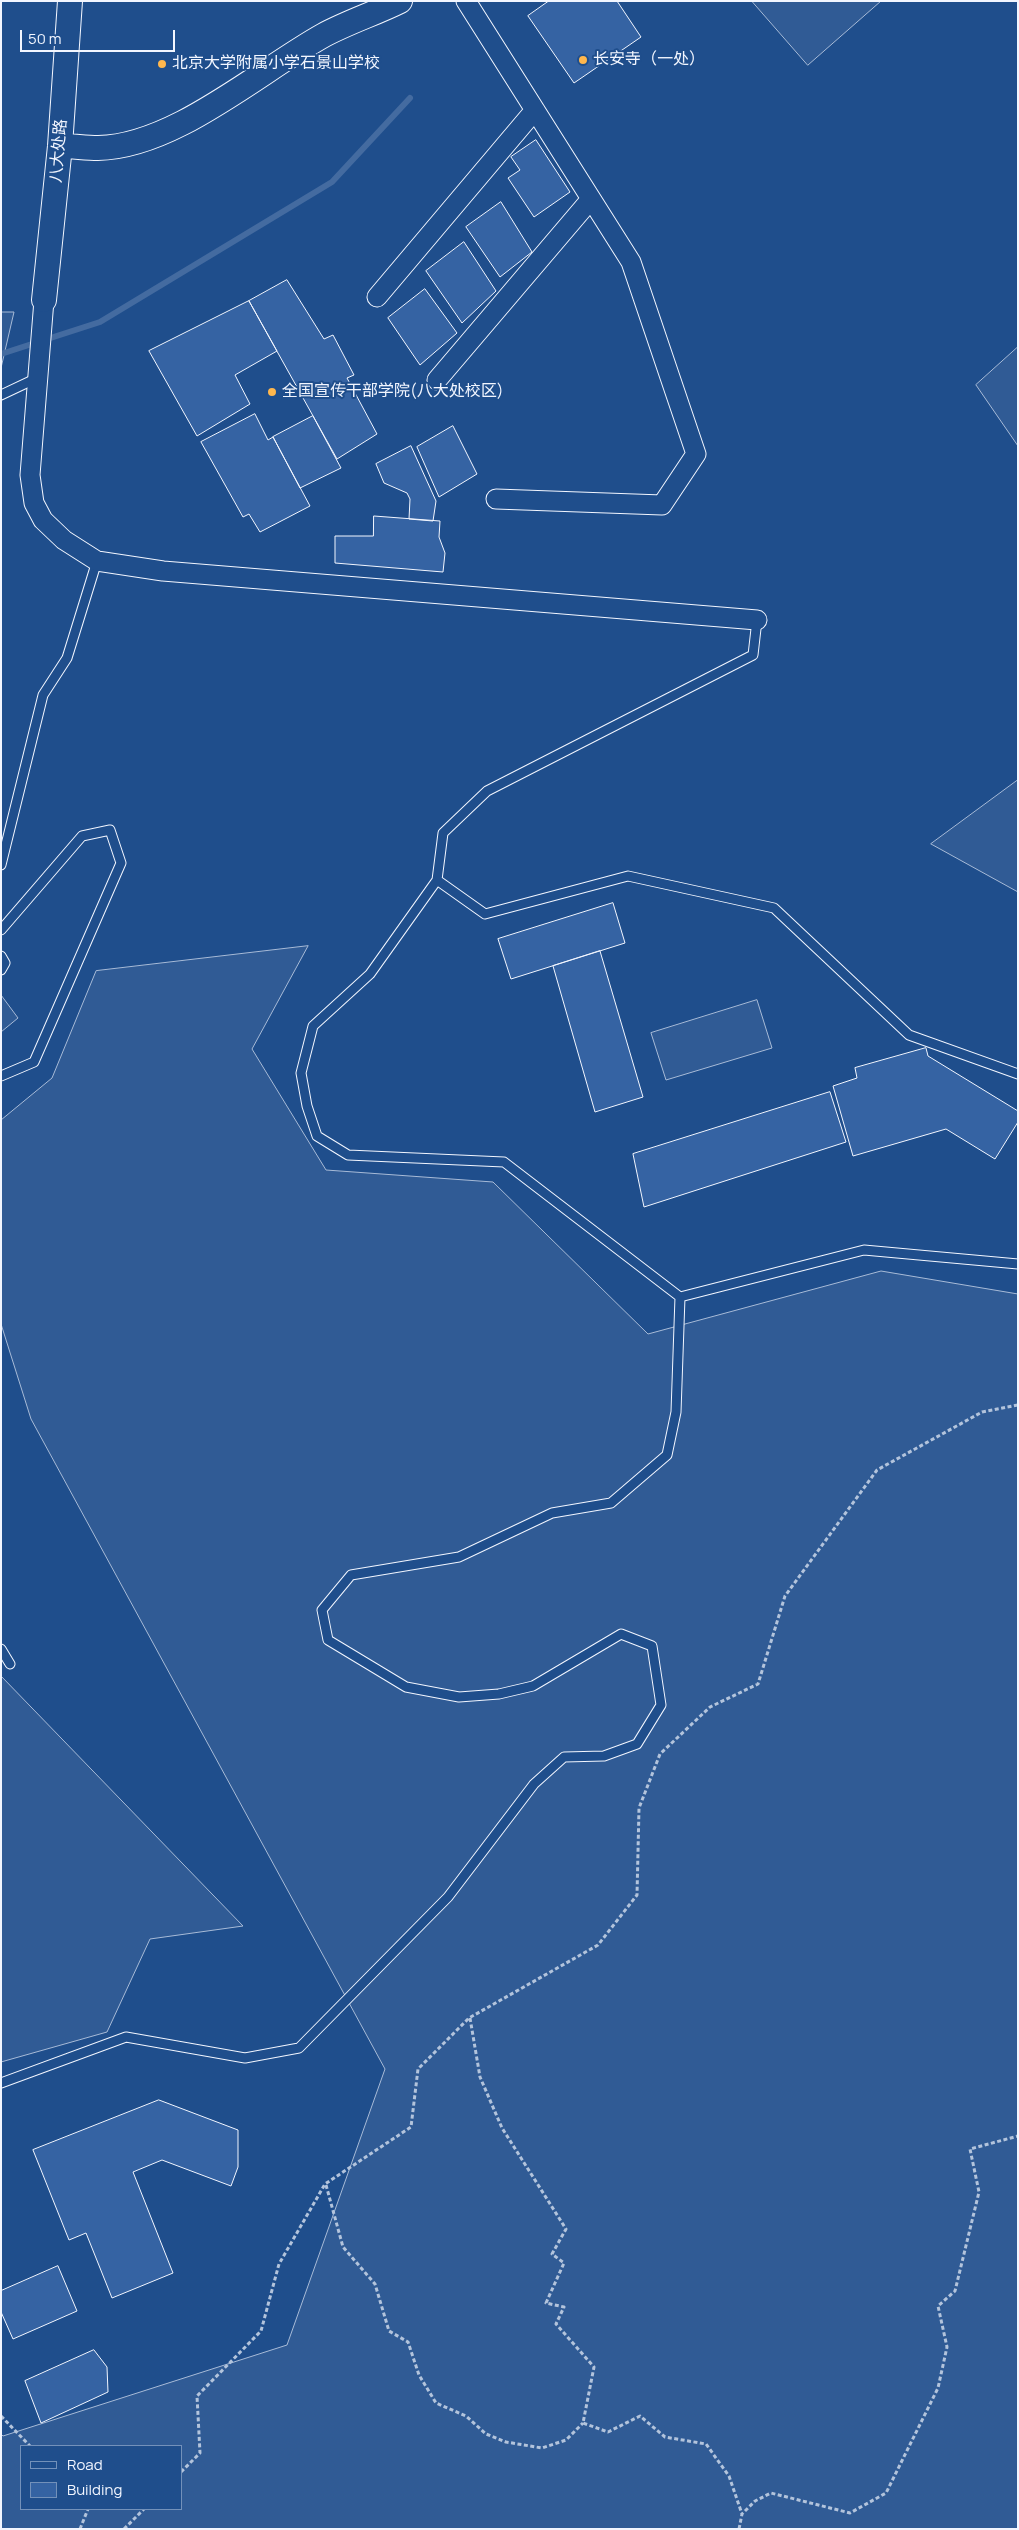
<!DOCTYPE html>
<meta charset="utf-8">
<style>
body{margin:0}
#map{position:relative;width:1019px;height:2530px;overflow:hidden;background:#1f4e8c;font-family:Manrope,sans-serif}
canvas{display:block}
.frame{position:absolute;inset:0;border:2px solid #f2f6ff;pointer-events:none}
.legend{position:absolute;left:20px;top:2445px;width:162px;height:65px;box-sizing:border-box;background:#1f4e8c;border:1px solid #7391ba;margin:0;padding:6px 9px;list-style:none;font-size:15px;color:#f2f6ff}
.legend li{display:flex;align-items:center;gap:10px;height:25px}
.legend b{width:25px;border:1px solid #7391ba}
.scale{position:absolute;left:20px;top:30px;width:155px;height:22px;box-sizing:border-box;border:2px solid #f2f6ff;border-top:0;padding-left:6px;font-size:15px;line-height:18px;white-space:nowrap;color:#f2f6ff;-webkit-text-stroke:4px #1f4e8c;paint-order:stroke}
</style>
<div id="map">
<canvas width="1019" height="2530"></canvas>
<div class="frame"></div>
<ul class="legend">
<li><b style="height:6px;background:#1f4e8c"></b>Road</li>
<li><b style="height:14px;background:#3563a3"></b>Building</li>
</ul>
<div class="scale">50 m</div>
</div>
<script>
const ctx = document.querySelector('canvas').getContext('2d');
ctx.lineJoin = 'round';
function fill(path, color) { ctx.fillStyle = color; ctx.fill(path, 'evenodd'); }
function stroke(path, color, width, dash) { ctx.strokeStyle = color; ctx.lineWidth = width; ctx.lineCap = dash ? 'butt' : 'round'; ctx.setLineDash(dash || []); ctx.stroke(path); }
function label(font, color, halo, rows, align = 'center') {
  ctx.font = font + ' Manrope,"Noto Sans SC",sans-serif'; ctx.lineWidth = 4; ctx.setLineDash([]); ctx.textBaseline = 'middle'; ctx.strokeStyle = halo; ctx.fillStyle = color; for (const [text, x, y, turn = 0] of rows) {
    ctx.save(); ctx.translate(x, y); ctx.rotate((+turn || 0) * Math.PI / 180); ctx.textAlign = isNaN(turn) ? turn : align; if (halo) ctx.strokeText(text, 0, 0); ctx.fillText(text, 0, 0); ctx.restore();
  }
}
const built = new Path2D(`
 M752,1H881L808,65Z
 M1,312H14L1,368Z
 M1018,347V446L976,385Z
 M1018,780V892L931,844Z
 M308,946L252,1049L326,1170L493,1182L648,1334L881,1271L1018,1294V2529H1V2434L3,2436L287,2345L385,2069L31,1419L1,1324V1120L52,1078L96,971ZM21,2446H181V2509H21Z
 M1,995L18,1018L1,1032Z
 M757,1000L772,1048L666,1080L651,1033Z
 M1,1676L243,1926L150,1939L107,2032L1,2062Z`);
fill(built, '#305b95');
stroke(built, '#a8bbd7', 1);
stroke(new Path2D(`
 M1,354L100,322L332,182L410,98`), '#446ba0', 6);
const building = new Path2D(`
 M549,1H617L641,37L574,83L528,16Z
 M536,140L570,192L534,217L508,178L520,170L511,157Z
 M501,202L532,252L500,277L466,227Z
 M464,242L496,291L462,323L426,271Z
 M287,280L324,339L333,335L354,375L347,378L377,434L337,459L249,301Z
 M425,289L457,333L420,365L388,318Z
 M249,301L277,351L235,375L250,404L197,436L149,351Z
 M255,414L268,440L273,437L310,506L260,532L249,514L243,517L201,442Z
 M313,416L341,468L300,488L273,437Z
 M453,426L477,474L439,497L417,447Z
 M411,446L436,501L433,521L409,519L410,499L407,493L384,483L376,464Z
 M374,516L440,521L439,537L445,553L443,572L335,563V536H373Z
 M613,903L625,943L511,979L498,939Z
 M600,951L643,1097L595,1112L553,966Z
 M926,1048L928,1056L1018,1111V1122L995,1159L946,1129L853,1156L833,1086L857,1078L855,1068Z
 M830,1092L846,1142L644,1207L633,1154Z
 M159,2100L238,2130V2167L231,2186L162,2160L133,2172L173,2273L112,2298L86,2233L69,2240L33,2150Z
 M58,2266L77,2311L13,2339L1,2312V2291Z
 M94,2350L107,2367L108,2392L41,2423L25,2381Z`);
fill(building, '#3563a3');
stroke(building, '#f2f6ff', 1);
const service = new Path2D(`
 M1,395L37,378
 M757,620L753,655L487,791L443,833L437,880L485,914L628,876L774,908L909,1035L1018,1074
 M1,865L43,695L67,658L97,561
 M437,880L370,974L313,1026L301,1073L307,1106L317,1136L348,1155L504,1162L680,1297L864,1250L1018,1264
 M1,930L82,836L110,830L121,863L34,1062L1,1076
 M1,956L5,963L1,970
 M1,1649L10,1664
 M1,2083L126,2037L245,2058L299,2048L448,1897L534,1784L564,1757L604,1756L637,1744L661,1705L652,1646L621,1634L533,1686L499,1694L459,1697L406,1687L328,1640L322,1610L351,1575L459,1557L552,1513L611,1503L667,1455L676,1412L680,1297`);
const minor = new Path2D(`
 M466,1L631,262L696,454L662,505L496,499
 M377,297L535,110
 M44,300L30,475L34,503L43,520L64,540L97,561L163,571L757,620
 M437,380L591,199`);
const tertiary = new Path2D(`
 M60,146C73,146 85,148 98,148C174,147 259,71 324,35C348,22 376,13 400,1
 M44,300L60,146L70,1`);
stroke(service, '#f2f6ff', 11);
stroke(minor, '#f2f6ff', 21);
stroke(tertiary, '#f2f6ff', 26);
stroke(new Path2D(`
 M470,2018L480,2077L502,2128L566,2229L552,2254L564,2263L546,2303L564,2307L556,2324L594,2367L583,2423L608,2432L640,2416L665,2437L706,2444L729,2476L742,2514
 M326,2185L343,2247L375,2284L389,2331L408,2342L419,2375L436,2403L466,2416L486,2434L506,2442L542,2448L566,2440L583,2423
 M1,2416L30,2446
 M181,2472L200,2453L197,2396L261,2331L279,2264L325,2184L411,2127L418,2069L469,2018L598,1945L637,1895L639,1808L660,1754L710,1707L758,1684L785,1596L877,1470L982,1412L1018,1405
 M80,2529L88,2509
 M124,2529L144,2509
 M739,2529L742,2514L755,2501L771,2493L850,2513L886,2493L938,2388L947,2347L938,2306L955,2291L979,2192L970,2149L1018,2136`), '#b3c4dc', 3, [4, 2.5]);
stroke(service, '#1f4e8c', 9);
stroke(minor, '#1f4e8c', 19);
stroke(tertiary, '#1f4e8c', 24);
for (const [x, y, r, color] of [
 [583,60,5,"#ffb74d"],
 [162,64,5,"#ffb74d"],
 [272,392,5,"#ffb74d"]
]) { const dot = new Path2D(); dot.arc(x, y, r, 0, 2 * Math.PI); ctx.fillStyle = color; ctx.fill(dot); stroke(dot, '#1f4e8c', 2); }
label('16px', '#f2f6ff', '#1f4e8c', [
 ["长安寺（一处）",593,60],
 ["北京大学附属小学石景山学校",172,64],
 ["全国宣传干部学院(八大处校区)",282,392]
], 'left');
label('16px', '#f2f6ff', '#1f4e8c', [
 ["八大处路",59,151,-85]
]);
</script>
